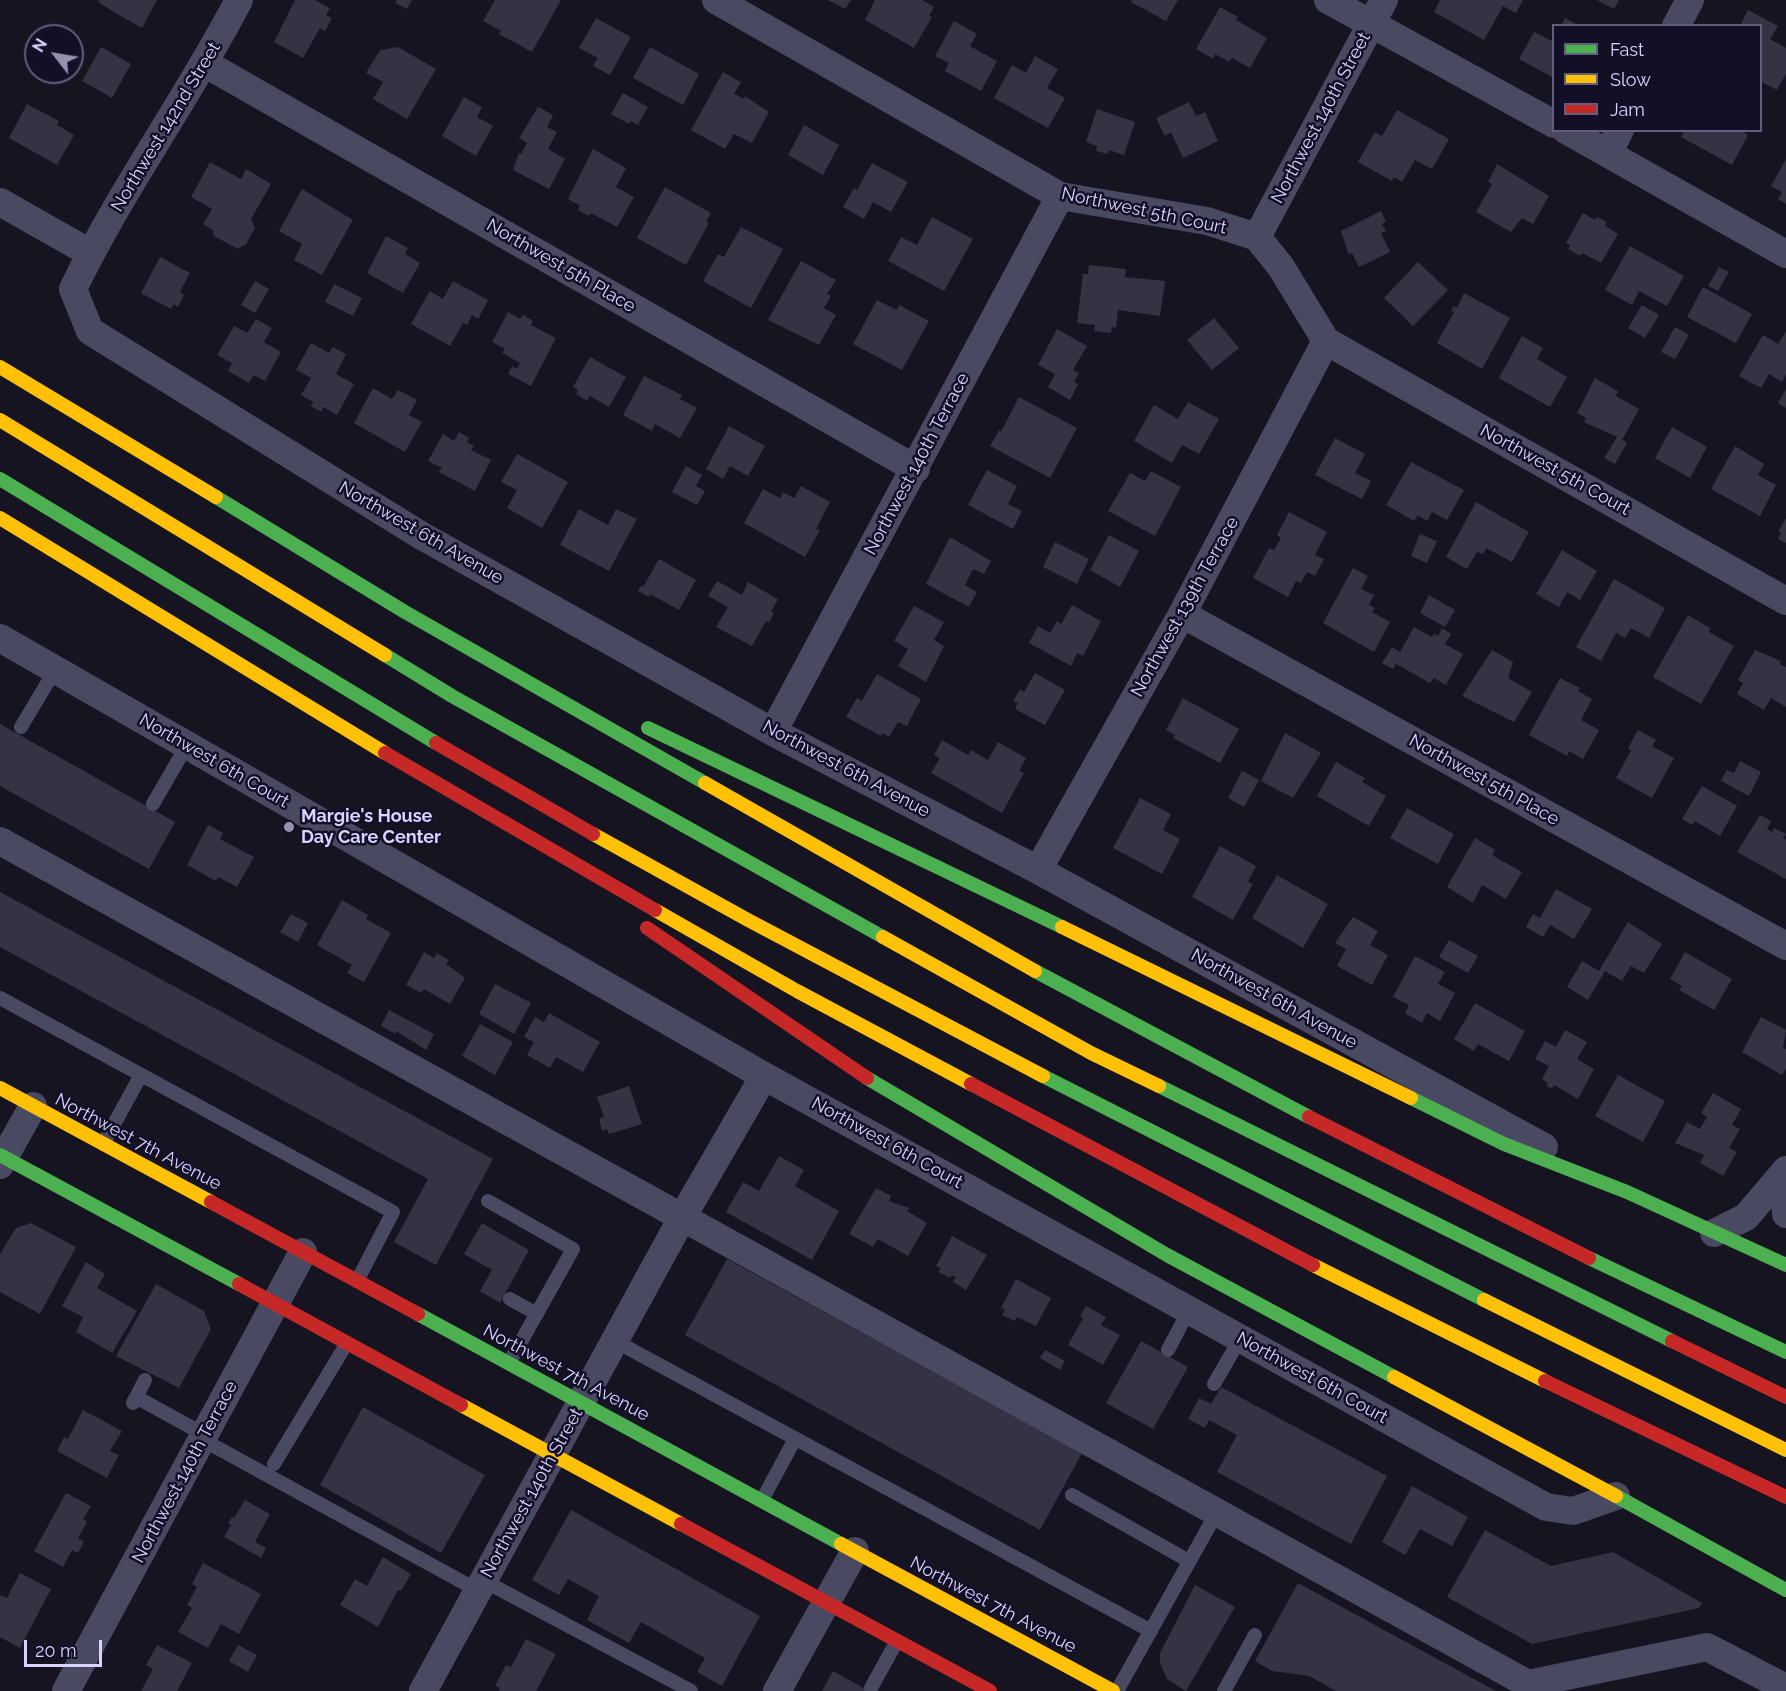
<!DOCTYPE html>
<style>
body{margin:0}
#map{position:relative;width:1786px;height:1691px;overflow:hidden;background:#161421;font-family:Raleway,sans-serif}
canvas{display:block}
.legend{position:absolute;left:1552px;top:24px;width:210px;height:108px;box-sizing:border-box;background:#130f26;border:2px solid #625e7d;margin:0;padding:8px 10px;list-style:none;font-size:18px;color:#d9d4ff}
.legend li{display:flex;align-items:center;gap:12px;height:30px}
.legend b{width:30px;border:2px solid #625e7d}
.north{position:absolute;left:24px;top:24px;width:60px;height:60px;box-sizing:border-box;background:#130f26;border:2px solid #625e7d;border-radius:50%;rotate:301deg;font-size:16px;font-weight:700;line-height:24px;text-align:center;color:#d9d4ff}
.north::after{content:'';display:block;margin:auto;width:21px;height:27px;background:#9591b1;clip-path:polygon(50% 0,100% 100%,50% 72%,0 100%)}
.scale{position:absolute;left:24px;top:1640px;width:78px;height:27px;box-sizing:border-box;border:3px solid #d9d4ff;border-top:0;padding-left:8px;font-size:18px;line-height:21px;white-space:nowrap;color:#d9d4ff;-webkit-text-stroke:4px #130f26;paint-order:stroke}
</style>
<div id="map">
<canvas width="1786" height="1691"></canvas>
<ul class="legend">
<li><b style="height:8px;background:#4caf50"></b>Fast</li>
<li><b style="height:8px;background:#ffc107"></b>Slow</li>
<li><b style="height:8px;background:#c62828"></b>Jam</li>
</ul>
<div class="north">N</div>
<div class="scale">20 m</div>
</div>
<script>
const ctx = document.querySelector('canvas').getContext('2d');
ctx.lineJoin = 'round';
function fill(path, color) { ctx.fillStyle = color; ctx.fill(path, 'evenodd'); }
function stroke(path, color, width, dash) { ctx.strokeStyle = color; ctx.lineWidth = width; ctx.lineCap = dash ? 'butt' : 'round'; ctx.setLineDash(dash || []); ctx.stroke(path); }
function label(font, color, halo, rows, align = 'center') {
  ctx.font = font + ' Raleway,sans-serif'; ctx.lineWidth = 5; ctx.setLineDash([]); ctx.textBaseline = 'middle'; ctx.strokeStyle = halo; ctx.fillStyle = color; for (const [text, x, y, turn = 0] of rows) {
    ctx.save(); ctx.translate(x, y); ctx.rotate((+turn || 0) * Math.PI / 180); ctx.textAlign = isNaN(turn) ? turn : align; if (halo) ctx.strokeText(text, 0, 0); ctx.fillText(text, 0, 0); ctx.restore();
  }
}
fill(new Path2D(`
 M99,0H157L142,28L112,11L98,2Z
 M295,0H315L330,8L326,15L332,18L325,31L320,28L303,58L274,42Z
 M397,0H412L407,9L395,3Z
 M495,0H561L532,52L499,34L501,31L483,21Z
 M828,0H851L845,9Z
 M875,0H922L934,7L929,16L932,17L914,48L865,20Z
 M1132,0H1178L1166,21L1131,2Z
 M1440,0H1523L1516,13L1503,6L1484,40L1434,12Z
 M1597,0H1619L1614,9Z
 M1220,7L1238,17L1236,20L1267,38L1250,68L1232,58L1229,62L1215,54L1213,59L1196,49Z
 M1748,10L1778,26L1770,39L1786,48V74L1777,90L1760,81V26H1740Z
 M596,18L631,37L610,75L593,66L598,58L579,48Z
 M1565,18L1580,26H1561Z
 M954,21L977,34L970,46L997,61L981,91L945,71L949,63L935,56Z
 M1534,32L1554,42V78L1519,59Z
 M101,47L131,64L112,98L82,81Z
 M398,47L436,69L407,119L373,99L383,82L366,73L380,50Z
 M650,47L699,74L683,105L633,78Z
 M1035,56L1058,69L1047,88L1065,98L1048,128L994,98L1012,65L1026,73Z
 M723,72L741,82L734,94L744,99L745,96L769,112L752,143L734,134L725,149L691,130Z
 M623,93L648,107L638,125L631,121L629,124L611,114Z
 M464,97L482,107L477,117L493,126L476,156L442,136Z
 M1189,102L1196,116L1205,112L1218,141L1183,158L1171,132L1165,136L1156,118Z
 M27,104L59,121L57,125L74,135L57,165L9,138Z
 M538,107L553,115L547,127L557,132L548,149L565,159L549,189L513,170L519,153L521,154L527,143L519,138Z
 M1097,109L1135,122L1124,155L1109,150L1108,154L1096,151L1097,146L1086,142Z
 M1397,110L1449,139L1432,169L1415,160L1402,182L1394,177L1392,181L1358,162L1375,132L1382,136Z
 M804,125L839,145L823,175L788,155Z
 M1685,130H1741L1748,135L1732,165L1681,137Z
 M593,149L626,168L616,187L634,197L617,227L591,213L589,216L578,210L580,206L568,199Z
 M1786,159V204L1778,199L1782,192L1771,186Z
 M210,162L241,179L246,169L271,184L251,219L255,228L246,244L238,249L214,236L213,230L203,224L212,209L191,197Z
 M872,163L908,182L891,212L873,202L864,219L843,207L854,188L857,190Z
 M1497,164L1549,196L1533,224L1522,218L1511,232L1476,212L1492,184L1488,182Z
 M665,187L711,213L706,222L709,223L686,265L637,238Z
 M302,189L353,220L322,275L294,260L302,244L279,231Z
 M1381,211L1386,222L1382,224L1386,231L1381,233L1390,252L1359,267L1352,253L1349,255L1341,231Z
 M1583,213L1595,220L1597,217L1607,222L1605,226L1618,234L1601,263L1582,253L1580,256L1568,249L1570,245L1566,243Z
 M932,217L973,239L944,291L888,261L901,237L917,245Z
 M741,227L783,249L751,308L703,281L718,254L724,257Z
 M386,236L408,248L405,254L420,263L403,293L367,273Z
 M1630,246L1684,276L1667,306L1639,291L1632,305L1605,290Z
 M160,257L190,273L180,292L184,295L178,307L174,304L171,309L141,293Z
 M801,261L836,280L827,294L831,296L824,308L836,315L819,345L768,320Z
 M1418,262L1448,290L1413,326L1384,298Z
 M1089,265L1126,269L1125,277L1165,281L1160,316L1118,310L1116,328L1112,327L1111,333L1094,331L1095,325L1077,323L1083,274H1088Z
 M1719,267L1729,272L1718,291L1708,286Z
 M255,281L269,289L255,313L241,305Z
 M453,281L488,300L478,319L472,315L467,325L463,323L450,346L411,324L430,291L443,299Z
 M334,284L362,298L353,316L325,302Z
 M1703,287L1752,314L1736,343L1687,317Z
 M1464,293L1510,318L1482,369L1437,343L1454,312L1451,311L1454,306L1457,308Z
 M877,300L897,310L899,305L929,321L902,370L853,344Z
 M1642,305L1659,315L1645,338L1628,328Z
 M508,312L520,319L523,315L533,321L531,325L556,338L531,386L508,374L512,366L517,369L520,363L502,353L505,349L492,342Z
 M1214,318L1239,348L1212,370L1187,340Z
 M256,319L272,328L264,342L281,352L265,381L254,375L249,383L228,371L232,363L217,355L234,326L247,333Z
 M1675,327L1689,335L1675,359L1661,352Z
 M1057,329L1087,346L1073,370L1079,373L1074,382L1078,384L1070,400L1048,387L1055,374L1038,365Z
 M1786,331V374L1782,382L1769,374L1761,388L1739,376L1763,335L1778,344Z
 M1522,336L1543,348L1537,359L1567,377L1550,407L1499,378Z
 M311,343L329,353L333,347L346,354L336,374L354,384L337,415L323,407L321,412L311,406L313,402L301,395L311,378L296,370Z
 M590,357L626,377L609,407L590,396L587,401L576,394L578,390L573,387Z
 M644,376L682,395L680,399L697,408L680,438L655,424L652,431L623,415Z
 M1595,378L1618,391L1616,396L1639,409L1622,440L1627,443L1615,464L1604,458L1617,437L1584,422L1586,418L1577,413Z
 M373,388L392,399L398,390L417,400L409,415L422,422L405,452L354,423Z
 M1786,389V408L1778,403Z
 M1019,397L1077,428L1050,478L990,446L999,430L1001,432Z
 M1188,402L1219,419L1199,454L1182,445L1172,463L1134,441L1154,405L1178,419Z
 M729,426L765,446L748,476L730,466L723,479L706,469Z
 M1672,427L1707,447L1690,478L1655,458Z
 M459,432L469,438L467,442L474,446L471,450L491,460L475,491L439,472L442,468L428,461L443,434L454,441Z
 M1335,438L1365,454L1355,473L1371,481L1362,499L1315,475Z
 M1735,446L1764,464L1758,475L1776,485L1760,516L1711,489Z
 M517,454L568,482L542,528L507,508L517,490L501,482Z
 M1411,462L1464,490L1447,520L1432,512L1427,521L1418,515L1414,521L1386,505Z
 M686,466L702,475L696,486L705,491L697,505L672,492Z
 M987,470L1017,486L1008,504L1022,511L1013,529L968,505Z
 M1151,471L1181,487L1155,536L1108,511L1130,473L1145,481Z
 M801,486L830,502L816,529L820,530L805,557L744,523L763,489L780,498L783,492L794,498Z
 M1476,502L1529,532L1512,562L1486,548L1483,554L1477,552L1467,569L1446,557Z
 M579,509L608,525L616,509L637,519L609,571L560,545Z
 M1289,512L1327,532L1315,555L1324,559L1315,576L1307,572L1301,583L1296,581L1288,597L1253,578L1269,548L1274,550L1281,538L1277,535Z
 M1786,518V543L1778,539L1781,533L1778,532Z
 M1420,534L1437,541L1427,563L1411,556Z
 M1109,535L1139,551L1120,587L1090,570Z
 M950,537L991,561L984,574L973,569L965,585L977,592L969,607L926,584Z
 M1055,542L1089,559L1077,584L1043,567Z
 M1562,550L1597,571L1580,600L1567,592L1559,607L1536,594Z
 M659,559L696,580L679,610L650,594L649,597L638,591L641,586L643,587Z
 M1353,568L1368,576L1361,589L1374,595L1369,605L1375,608L1372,612L1390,622L1374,652L1323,623Z
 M1614,579L1665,608L1649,638L1631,628L1625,638L1616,633L1601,661L1576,647Z
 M717,581L742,595L748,582L778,599L771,612L774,613L769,623L766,621L752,646L716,627L728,607L708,596Z
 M1429,595L1455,610L1445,627L1420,613Z
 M1072,605L1101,621L1083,656L1077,653L1071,666L1029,643L1038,626L1050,633L1057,621L1061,624Z
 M914,606L944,622L934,640L944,646L926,682L898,666L908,649L894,641Z
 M1688,615L1710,628L1709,632L1734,646L1701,704L1653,677Z
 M1414,627L1432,637L1434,634L1438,636L1442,628L1451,634L1445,644L1463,654L1446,685L1434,678L1430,683L1396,664L1393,669L1382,663L1392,647L1400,652Z
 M1492,650L1513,662L1508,678L1532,692L1514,722L1462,696Z
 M1755,650L1781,661L1780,664L1786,667V707L1771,698L1764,710L1737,694L1743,683L1738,680Z
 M1035,673L1065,690L1045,725L1015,709L1018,703L1013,701L1020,689L1024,692Z
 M877,674L921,699L907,726L898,722L889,737L882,733L881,736L846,717L857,698L862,701Z
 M1560,678L1580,688L1578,691L1592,699L1581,720L1599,730L1583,759L1569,751L1567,756L1529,735Z
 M1183,698L1239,729L1220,763L1173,738L1175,735L1166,730Z
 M0,724L175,822L149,869L0,786Z
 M1638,730L1656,740L1652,746L1674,758L1652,798L1616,778L1631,750L1628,748Z
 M1285,733L1321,753L1293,798L1261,781Z
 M942,740L968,755L971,750L988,760L998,742L1026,758L1019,771L1024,773L1002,813L931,773L940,758L934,755Z
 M1740,761L1761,772L1749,796L1721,781L1727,770L1734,773Z
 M1336,762L1365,778L1362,782L1386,796L1369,826L1317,796Z
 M1242,771L1259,780L1244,807L1228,798Z
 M1702,786L1737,806L1720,836L1695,821L1692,825L1682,819Z
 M1140,798L1171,814L1163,830L1180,839L1162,874L1113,848Z
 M1407,808L1454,834L1438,864L1390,838Z
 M1760,815L1771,821L1767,829L1772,832L1774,828L1786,834L1783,838L1786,840V879L1737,852Z
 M208,825L223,833L220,839L254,857L237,887L218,877L216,881L187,865Z
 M1475,838L1495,850L1492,855L1522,872L1506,899L1482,885L1473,903L1447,887Z
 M1220,846L1256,866L1248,882L1253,884L1233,920L1192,897Z
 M1277,875L1328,904L1303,948L1252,918Z
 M1556,889L1592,909L1574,939L1550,925L1543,937L1526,927L1533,914L1540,918Z
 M0,892L493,1159L436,1265L394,1242L428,1179L0,947Z
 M342,900L368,915L366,919L391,933L364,982L347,973L352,965L317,945Z
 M291,914L308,923L298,942L280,932Z
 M1353,917L1378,931L1370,945L1388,955L1372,985L1337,966L1346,949L1335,943Z
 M1628,922L1662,944L1644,973L1631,966L1622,981L1605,971L1588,1000L1567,987L1582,961L1599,971Z
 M1449,940L1478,956L1468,973L1439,957Z
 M424,952L434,958L437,953L449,960L446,964L465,978L450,1004L424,989L421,993L406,985Z
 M1685,952L1732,979L1714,1010L1679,990L1682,986L1670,979Z
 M1415,956L1445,972L1438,984L1455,993L1440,1021L1427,1013L1422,1023L1405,1013L1409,1005L1393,997Z
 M495,984L531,1003L514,1034L479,1014Z
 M1475,1003L1525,1031L1509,1061L1478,1044L1474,1051L1454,1039Z
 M389,1010L434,1034L426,1050L396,1031L395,1034L381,1026Z
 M549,1013L600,1042L583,1072L556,1057L550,1068L527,1055L534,1042L524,1037L535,1017L544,1022Z
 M1761,1017L1786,1030L1783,1048L1786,1049V1068L1782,1075L1742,1052Z
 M480,1024L513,1042L495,1075L462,1056Z
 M1565,1030L1587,1042L1577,1059L1594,1069L1578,1099L1554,1085L1552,1089L1547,1086L1548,1083L1542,1079L1549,1066L1535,1059L1545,1041L1556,1047Z
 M1618,1075L1665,1101L1643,1142L1595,1116Z
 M629,1086L642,1124L609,1134L607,1129L602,1131L599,1119L604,1117L597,1097Z
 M1713,1093L1741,1109L1732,1125L1740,1129L1729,1148L1737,1152L1723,1176L1700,1163L1704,1155L1675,1143L1687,1122L1700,1129L1707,1117L1701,1113Z
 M779,1156L804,1170L795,1186L839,1211L812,1260L726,1212L743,1182L759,1191Z
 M876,1188L891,1196L889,1201L909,1208L907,1211L927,1223L908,1256L878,1239L873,1247L849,1234Z
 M31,1223L76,1247L40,1314L0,1292V1254L16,1228Z
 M482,1223L529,1250L500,1303L480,1291L492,1270L464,1254Z
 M952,1236L987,1255L966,1290L953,1282L956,1277L952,1275L950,1278L938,1272L941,1268L936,1266Z
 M727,1259L1082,1453L1040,1530L685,1335Z
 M86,1262L105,1274L97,1288L137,1311L112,1353L76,1332L83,1317L62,1306Z
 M1016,1279L1051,1298L1036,1326L1017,1317L1015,1321L1002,1315L1005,1310L1001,1308Z
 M156,1284L204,1311L211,1329L179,1388L116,1356Z
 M1086,1306L1106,1317L1101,1325L1120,1335L1103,1365L1068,1345L1083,1318L1080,1316Z
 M1141,1341L1188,1367L1153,1429L1106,1403Z
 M1045,1350L1065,1361L1060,1370L1040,1358Z
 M1221,1387L1387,1476L1351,1544L1217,1472L1237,1435L1209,1420L1205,1428L1188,1419L1199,1398L1211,1404Z
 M363,1407L485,1475L441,1553L320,1485Z
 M83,1410L122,1431L110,1451L119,1455L107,1478L57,1451L64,1437L68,1439Z
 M1412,1486L1468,1517L1452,1546L1420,1529L1405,1555L1382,1542Z
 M66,1493L91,1506L83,1519L87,1522L78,1538L84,1542L78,1553L72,1550L63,1567L34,1551Z
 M245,1500L270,1514L255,1542L266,1548L261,1558L224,1537L231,1525L228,1523L232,1517L234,1518Z
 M571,1510L760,1616L722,1686L697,1672L705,1658L641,1622L629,1643L587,1620L599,1596L568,1579L559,1595L532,1580Z
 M1485,1530L1551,1566L1613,1552L1702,1603L1699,1608L1532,1644L1447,1597Z
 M383,1557L411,1574L401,1591L398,1590L378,1627L340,1605L355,1579L367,1586Z
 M203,1563L261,1594L239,1634L221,1624L208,1648L178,1632L192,1608L187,1605L197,1587L192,1584Z
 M20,1573L51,1589L20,1648L0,1637V1595L7,1598Z
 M1298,1583L1496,1691H1336L1309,1676L1272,1671L1255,1661Z
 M1195,1585L1235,1607L1186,1691L1167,1679L1160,1663V1653Z
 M526,1639L556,1654L536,1691H499L500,1688L495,1686L506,1665L511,1667Z
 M157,1645L192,1663L177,1691H141L153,1669L146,1665Z
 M238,1645L257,1655L248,1672L229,1661Z
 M833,1671L869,1691H822Z`), '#343243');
stroke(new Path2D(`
 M21,727L55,670
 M153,804L187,745
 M0,998L393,1212L357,1281
 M103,1144L141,1075
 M488,1201L573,1249L509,1363
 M510,1299L537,1314
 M615,1341L1151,1631
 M1168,1350L1189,1310
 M1214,1384L1240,1339
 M136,1397L205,1435
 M133,1403L145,1380
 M203,1440L479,1591
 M274,1464L347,1343
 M1072,1495L1189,1561
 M762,1500L795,1439
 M484,1581L691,1691
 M871,1688L897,1641
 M1117,1691L1217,1512
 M1224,1691L1255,1635`), '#4a4962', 14);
stroke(new Path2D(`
 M239,0C188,98 121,189 73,289L90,331L422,536L773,732L1038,870L1544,1147
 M716,0L1060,196L1207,221L1257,237L1281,267L1326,341L1786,601
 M1328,0L1554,124
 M1676,26L1690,0
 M206,64L916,469
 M1566,130L1786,254
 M1608,154L1620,130
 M0,202L90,253
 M1257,237L1384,0
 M1182,614L1786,946
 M0,638L764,1076L1546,1507L1573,1511L1616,1496
 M773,732L1060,196
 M0,841L1528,1684L1707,1647L1786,1688
 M1038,870L1182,614L1326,341
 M0,1165L33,1106
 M1784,1175L1786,1214
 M1714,1233L1746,1217L1786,1170
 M66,1691L303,1252
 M423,1691L683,1216L764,1076
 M777,1691L855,1551`), '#4a4962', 28);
stroke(new Path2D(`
 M0,479L436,743
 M216,497L405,612L705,783
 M385,655L452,696L883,937
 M648,728L1062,927
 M1035,971L1309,1117
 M1043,1076L1484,1300
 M867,1078L1167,1255L1394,1377
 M1159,1086L1672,1341
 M1411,1098L1504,1144L1627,1192
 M0,1155L239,1284
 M1627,1192L1786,1265
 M1589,1258L1786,1352
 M418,1314L841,1544
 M1616,1496L1786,1590`), '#4caf50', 14);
stroke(new Path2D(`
 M0,367L216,497
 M0,420L385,655
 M0,518L385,753
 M705,783L1035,971
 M593,834L748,920L1043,1076
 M655,910L797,991L971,1084
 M1062,927L1411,1098
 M883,937L1091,1053L1159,1086
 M0,1088L211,1202
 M1313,1265L1545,1381
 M1484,1300L1786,1450
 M1394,1377L1616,1496
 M461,1405L681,1524
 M841,1544L1113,1691`), '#ffc107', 14);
stroke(new Path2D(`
 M436,743L593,834
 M385,753L655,910
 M647,928L867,1078
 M971,1084L1313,1265
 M1309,1117L1589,1258
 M211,1202L418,1314
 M239,1284L461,1405
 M1672,1341L1786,1397
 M1545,1381L1786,1497
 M681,1524L990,1691`), '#c62828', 14);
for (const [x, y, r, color] of [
 [289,827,6,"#9591b1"]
]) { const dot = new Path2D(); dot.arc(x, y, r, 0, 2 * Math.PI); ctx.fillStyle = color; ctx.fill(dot); stroke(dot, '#130f26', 2); }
label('18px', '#d9d4ff', '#130f26', [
 ["Northwest 140th Street",1321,118,-62],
 ["Northwest 142nd Street",166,127,-59],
 ["Northwest 5th Court",1144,211,12],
 ["Northwest 5th Place",561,266,30],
 ["Northwest 140th Terrace",917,464,-62],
 ["Northwest 5th Court",1555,470,29],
 ["Northwest 6th Avenue",421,533,30],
 ["Northwest 139th Terrace",1185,607,-61],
 ["Northwest 6th Court",214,761,30],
 ["Northwest 6th Avenue",846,769,28],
 ["Northwest 5th Place",1484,780,29],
 ["Northwest 6th Avenue",1274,999,29],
 ["Northwest 7th Avenue",138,1142,28],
 ["Northwest 6th Court",887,1143,29],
 ["Northwest 7th Avenue",566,1373,28],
 ["Northwest 6th Court",1312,1378,29],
 ["Northwest 140th Terrace",185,1472,-62],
 ["Northwest 140th Street",532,1493,-61],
 ["Northwest 7th Avenue",993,1605,28]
]);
label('bold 18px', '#d9d4ff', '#130f26', [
 ["Margie's House",301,817],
 ["Day Care Center",301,838]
], 'left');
</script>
